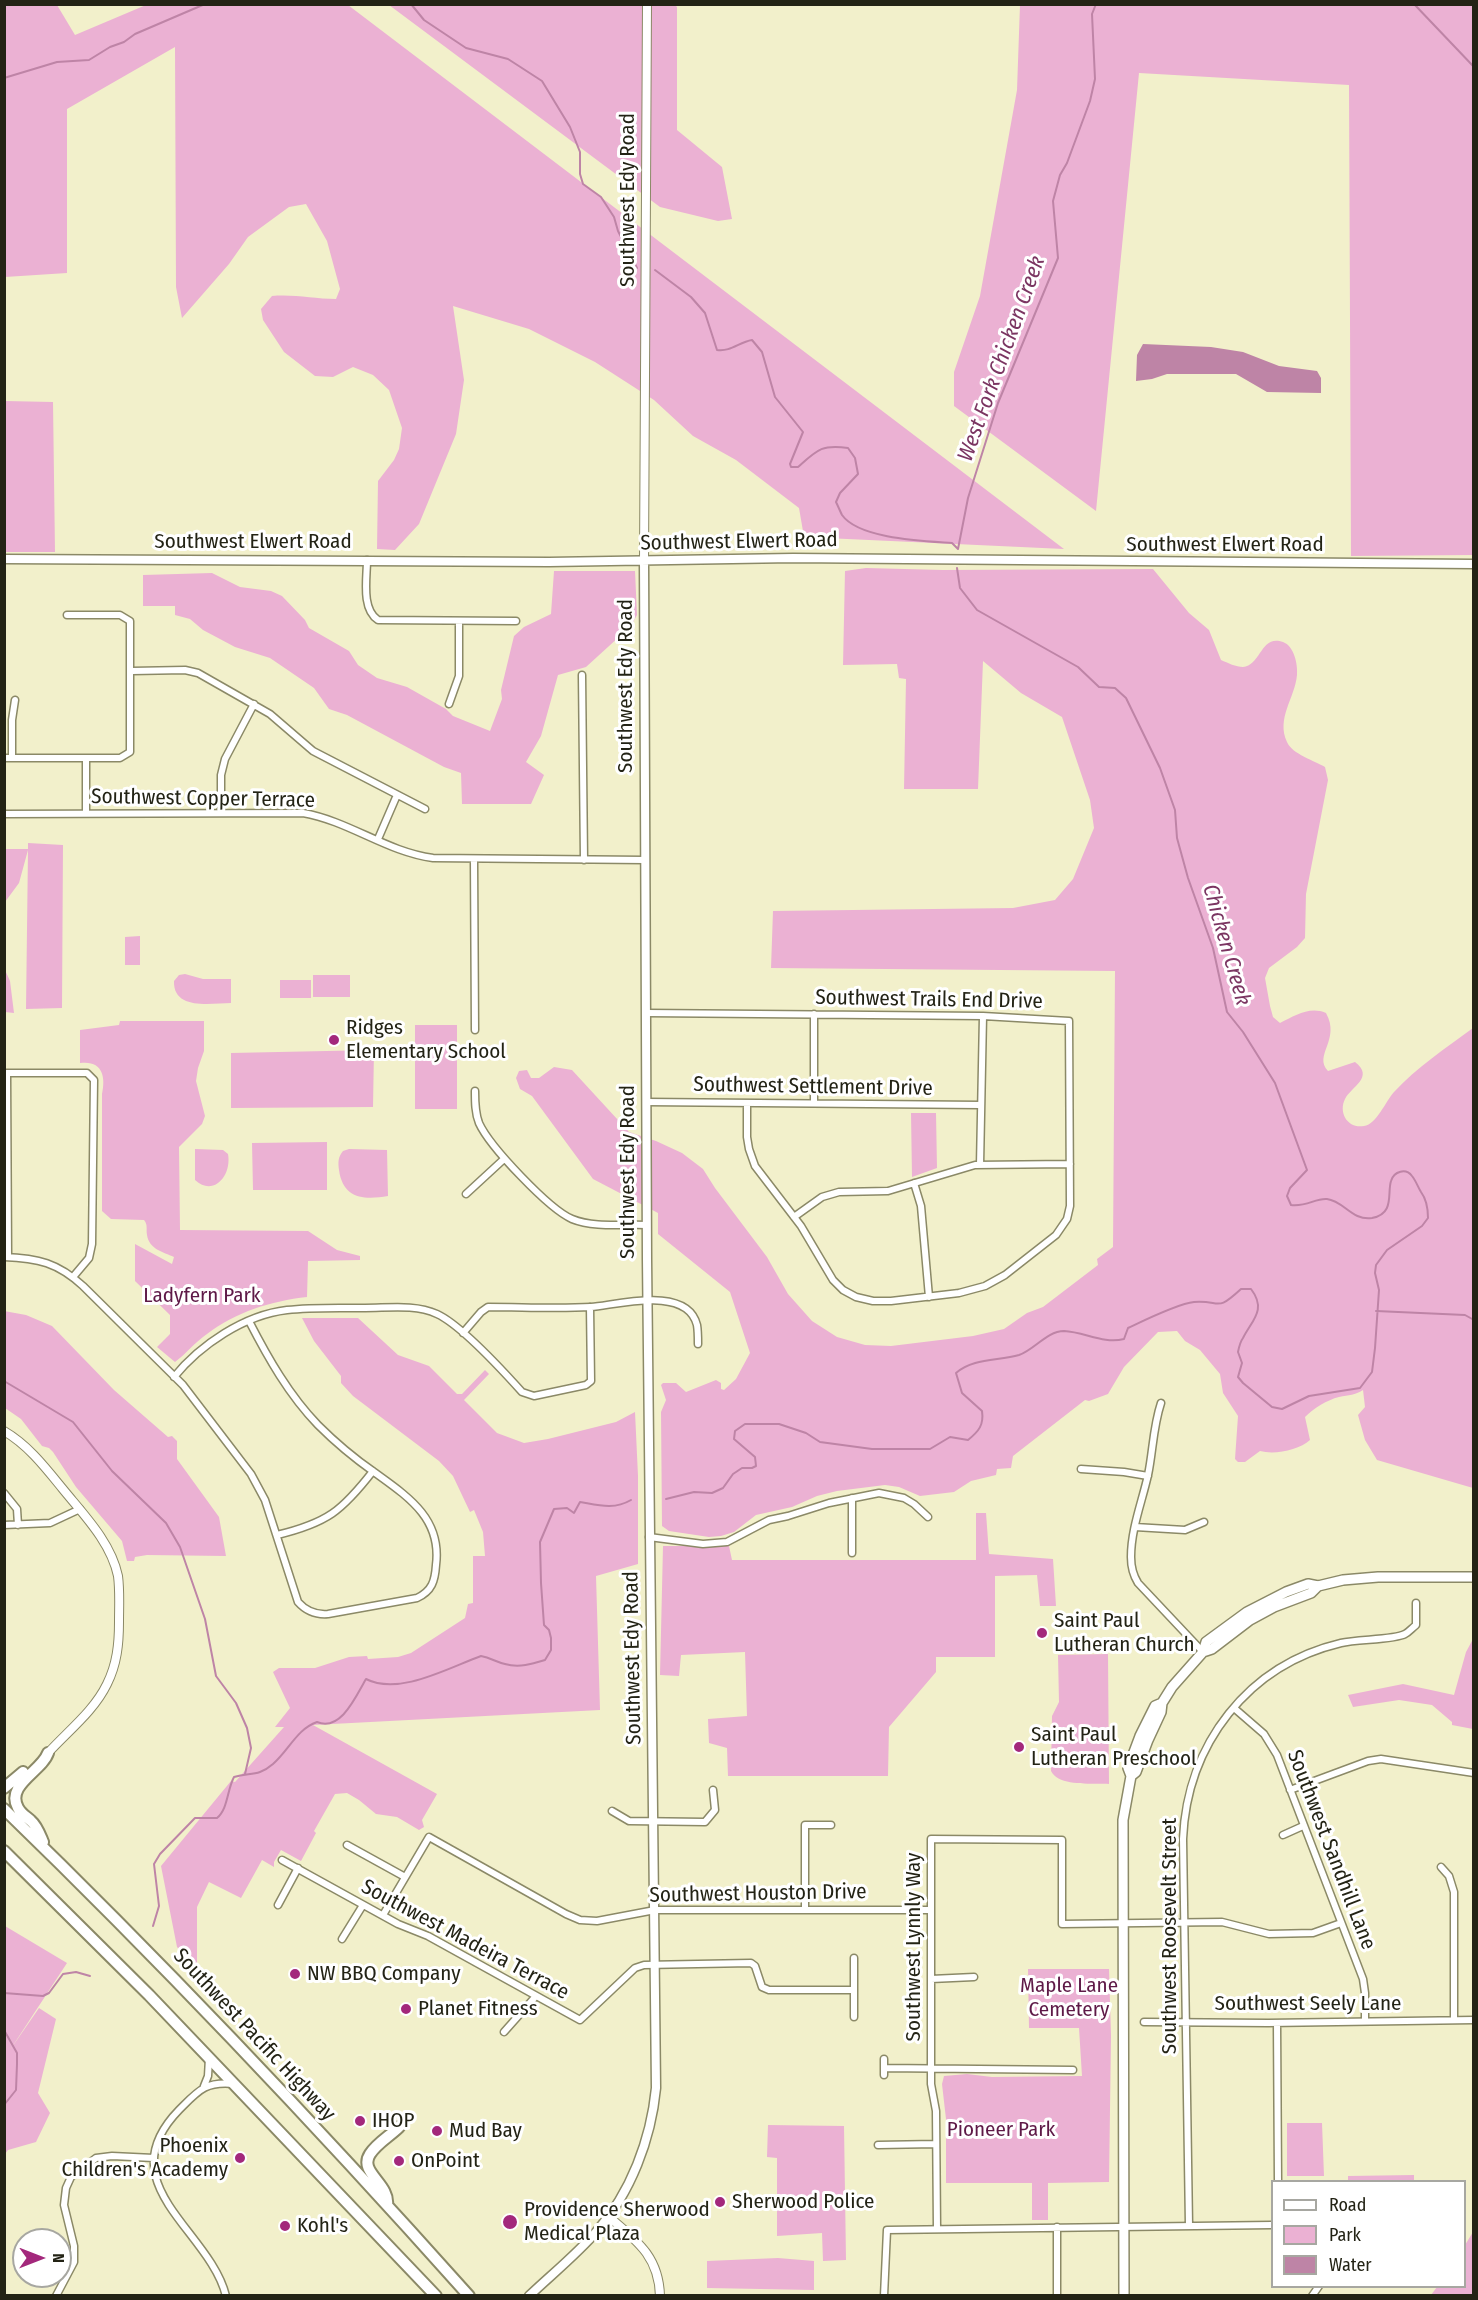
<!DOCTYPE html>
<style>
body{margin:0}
#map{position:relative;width:1478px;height:2300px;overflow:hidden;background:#f2f0cb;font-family:"Fira Sans Condensed",sans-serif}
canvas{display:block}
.frame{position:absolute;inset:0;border:6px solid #232315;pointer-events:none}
.legend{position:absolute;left:1271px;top:2180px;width:195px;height:108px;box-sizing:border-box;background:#fff;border:2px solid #a7a7a1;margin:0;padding:8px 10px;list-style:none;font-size:18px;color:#232315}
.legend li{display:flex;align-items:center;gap:12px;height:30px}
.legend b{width:30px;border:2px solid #a7a7a1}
.north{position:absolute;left:12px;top:2228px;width:60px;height:60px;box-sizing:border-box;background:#fff;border:2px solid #a7a7a1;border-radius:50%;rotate:90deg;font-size:16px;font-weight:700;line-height:24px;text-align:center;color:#232315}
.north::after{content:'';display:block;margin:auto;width:21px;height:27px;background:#a3287c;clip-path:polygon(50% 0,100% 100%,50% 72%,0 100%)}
</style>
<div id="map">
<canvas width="1478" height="2300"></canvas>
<div class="frame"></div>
<ul class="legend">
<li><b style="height:8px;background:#fff"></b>Road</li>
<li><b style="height:16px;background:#ebb1d3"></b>Park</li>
<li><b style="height:16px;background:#be84a6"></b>Water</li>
</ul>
<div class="north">N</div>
</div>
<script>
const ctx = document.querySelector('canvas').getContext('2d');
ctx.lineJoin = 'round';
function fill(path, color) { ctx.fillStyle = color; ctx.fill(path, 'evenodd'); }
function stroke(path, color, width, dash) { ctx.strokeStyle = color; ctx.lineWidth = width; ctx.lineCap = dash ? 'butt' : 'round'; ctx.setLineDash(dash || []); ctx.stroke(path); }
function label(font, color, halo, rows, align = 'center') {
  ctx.font = font + ' "Fira Sans Condensed",sans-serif'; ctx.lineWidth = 6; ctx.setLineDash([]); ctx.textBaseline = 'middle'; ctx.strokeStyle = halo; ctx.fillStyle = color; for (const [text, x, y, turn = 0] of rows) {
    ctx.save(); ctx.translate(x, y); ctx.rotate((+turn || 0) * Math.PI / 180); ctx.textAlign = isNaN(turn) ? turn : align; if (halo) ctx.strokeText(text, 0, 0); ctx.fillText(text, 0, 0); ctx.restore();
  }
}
fill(new Path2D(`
 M5,5H57L75,35L146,5H348L1064,549L804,537L799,508L736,460L693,436L654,400L595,362L529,329L453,306L464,380L456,434L419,524L395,550L377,549L378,481L394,460L399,449L402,428L389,390L373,375L353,367L333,377L315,376L284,352L263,320L261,309L272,296C294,294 314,299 336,299L340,289L327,241L306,204L289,207L248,237L229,264L182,318L176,287L175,47L67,109V273L5,277Z
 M389,5H675L677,7V130L722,167L732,219L718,221L660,207Z
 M1020,5H1473V555L1351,556L1349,85L1139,73L1096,511L954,406V372L980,296L1017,90Z
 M5,401L53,402L55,552H5Z
 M866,568L943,570L1153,569L1189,613L1209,630L1221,660C1228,663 1236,667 1243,667C1261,665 1261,634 1283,642C1294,646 1298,664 1297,675C1295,698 1276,718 1287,742C1292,754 1315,761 1325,767L1328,780L1306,894L1305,938L1297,947L1269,968L1265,978L1270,1006L1273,1017L1280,1023C1295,1016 1309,1006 1326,1013C1341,1040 1313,1055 1328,1071L1355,1062C1375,1077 1351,1087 1345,1099C1338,1113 1348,1129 1364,1126C1377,1124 1385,1102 1394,1092C1416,1068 1447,1047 1473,1028V1488L1377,1460L1365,1440L1358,1415L1365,1407L1363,1390C1355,1395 1349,1395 1339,1397C1327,1400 1314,1408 1305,1417L1310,1440C1299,1450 1275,1455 1260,1451L1245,1462H1238L1235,1459L1238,1416L1223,1393L1220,1374L1200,1350L1185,1341L1177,1331L1158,1332L1124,1367L1108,1394L1089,1401L1085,1400L1013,1456L1011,1468L997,1469L996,1475L971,1481L954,1492L920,1496L899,1487L885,1485L837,1491L817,1496L792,1507L756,1515L734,1532L721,1536L709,1537L669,1531L662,1526L661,1412L666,1400L661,1385L663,1383H676L686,1392L716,1380L721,1383V1389L724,1390L736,1379L750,1353L730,1292L658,1234V1213L593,1179L532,1096L520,1089L516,1078L519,1071L527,1070L531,1078H539L554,1067L572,1070L629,1132L656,1141L682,1153L703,1169L715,1188L767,1257L788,1294L812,1321L837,1337L865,1345L891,1346L973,1336L1004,1329L1027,1313L1043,1307L1098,1265L1097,1259L1113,1247L1115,971L771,968L773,911L1013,908L1055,900L1073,879L1094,828L1090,800L1062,717L1021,693L983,661L978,789H904L906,679L899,678L897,664L843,665L845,571Z
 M554,571H635L637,615L631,626L586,667L558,675L541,736L526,762L544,775L531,804H462L461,773L444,767L347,715L329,709L314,688L270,658L235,647L203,630L190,619L175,615V606H143V575L212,573L240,587L271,591L282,596L305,620L309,628L349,651L358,665L377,678L407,687L446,709L453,716L490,731L502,699L501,690L514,636L524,627L551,614Z
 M28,843L63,845L62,1008L26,1009L28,850L19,883L5,902L4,849H28Z
 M140,936V965H125V937Z
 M5,970L10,981L14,1013L5,1012Z
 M185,974L203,979H231V1003C212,1003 173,1011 174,981L179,975Z
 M313,975H350V997H313Z
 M280,980H311V998H280Z
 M120,1021H204V1051L198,1068L196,1081L205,1116L202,1124L179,1147L180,1230L308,1231L337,1250L360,1256V1260L308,1261L307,1297C271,1301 236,1312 207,1334C195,1342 186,1354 175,1362L157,1347L170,1334V1315L135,1281V1244L172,1264L174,1257C163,1252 149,1249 147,1235C146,1228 148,1225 144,1220L111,1219L102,1211V1094C106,1076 102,1060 80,1063V1030L119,1025Z
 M415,1025H457V1109H415Z
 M374,1050L373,1107L231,1108V1053Z
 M911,1113H936L937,1168L912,1177Z
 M327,1142V1190H253L252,1143Z
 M195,1149L223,1150L228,1154C232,1176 213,1197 195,1180Z
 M349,1149L387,1150L388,1196C364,1200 343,1199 339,1170C338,1162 338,1157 343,1151Z
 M4,1311L26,1315L52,1326L114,1390L168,1437L172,1436L177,1441V1459L219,1517L226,1556L147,1555L135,1557L134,1561H127L122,1541L76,1487L53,1452L49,1448L42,1446L21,1419L5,1408Z
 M302,1318H358L398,1355L429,1366L457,1394H462L485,1370L489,1374L464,1400L497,1433L524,1443L548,1439L616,1422L635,1412L638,1476V1564L596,1576L600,1710L313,1725L437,1794L422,1820L424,1827L419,1830L397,1817L376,1814L359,1800L347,1793L335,1794L314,1831L316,1833L301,1861L281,1850L274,1862V1867L262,1860L241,1898L209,1882L197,1907V1969L177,1947L161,1866L231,1781L235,1782L284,1727H275L290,1708L273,1672L279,1668H315L349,1657L367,1656L368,1659L398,1657L411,1653L465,1618L468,1604L473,1603V1556H485L483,1532L474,1510L470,1512L453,1476L439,1461L353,1396L341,1383V1376L314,1341Z
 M976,1513H986L989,1554L1053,1559L1056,1606H1040L1037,1575L995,1576V1657H936V1672L889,1727L888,1776H728L727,1748L709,1743L708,1719L747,1716L745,1652L681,1655L679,1676L660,1675L663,1546H729L732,1560H976Z
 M1473,1639V1729L1452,1725V1722L1432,1705L1399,1700L1353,1707L1348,1695L1403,1684L1454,1695L1466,1652Z
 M1108,1654L1109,1784C1093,1783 1059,1787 1051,1771L1052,1716L1059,1702L1058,1655Z
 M5,1926L67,1963L10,2050L39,2008L56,2019L38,2093L50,2113L36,2142L8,2150L5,2154Z
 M1028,1969H1109L1111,2036L1109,2182L1048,2183V2220H1032V2183H946V2119L942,2084L944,2076L967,2074L992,2077L1082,2076L1079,2028H1029Z
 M1287,2123H1322L1324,2176H1287Z
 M768,2125L844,2126L846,2260L823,2261L822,2233L777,2236V2158L767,2157Z
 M1414,2175V2181H1348V2176Z
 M1473,2232V2295H1431L1437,2287L1464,2286L1465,2245Z
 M778,2258L814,2261V2290L707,2288V2261Z`), '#ebb1d3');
fill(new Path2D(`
 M1143,344L1211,347L1243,352L1279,366L1317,371L1321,378V393L1267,392L1236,374H1167L1152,379L1136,381L1137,355Z`), '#be84a6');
stroke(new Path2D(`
 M411,4L424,20L466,48L508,59L542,81L570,127L580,152V174L583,184L601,197L614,217L618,231L637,268
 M1414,4L1474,67
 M4,78L57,62L89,60L110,47L124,42L135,34L205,4
 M655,270L691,297L705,313L717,350C731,352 739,342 752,340L762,352L775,397L803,432L790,464L791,467H798C817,450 822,444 848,448L855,458L858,474L840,493L836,502C838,506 840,511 842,515C859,539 924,541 952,543L958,549
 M958,549L968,498L998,403L1058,258L1053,201L1060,175L1067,163L1090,101L1095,79L1092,14L1096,4
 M1376,1311L1465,1315L1474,1320
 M4,1381L73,1422L112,1471L166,1523L180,1547L205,1619L216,1676L236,1703L247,1728L251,1748L245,1774
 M666,1499L694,1492L712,1493L723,1488L733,1474L742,1468H752L756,1466L755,1457L734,1439L735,1431L745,1424H779L806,1433L820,1442L872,1449H930L950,1437L968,1440C979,1431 984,1425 982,1411L962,1393L956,1373C973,1358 998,1361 1019,1355C1034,1350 1047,1331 1064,1331C1085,1332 1103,1344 1124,1339L1128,1328C1145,1320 1177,1304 1194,1302C1222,1300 1215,1313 1241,1289H1251C1267,1310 1252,1320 1243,1338C1240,1342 1239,1347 1238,1352L1242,1363L1238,1377L1243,1383L1272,1407L1282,1409L1309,1396L1360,1388L1372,1372L1375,1348L1379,1290L1375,1273L1376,1265L1387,1250L1422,1226L1428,1218C1428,1208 1427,1200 1421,1192C1418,1187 1416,1181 1412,1176C1406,1168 1394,1171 1391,1181C1387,1193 1395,1214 1372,1218C1352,1221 1344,1201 1327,1199C1315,1198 1307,1207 1291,1205L1287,1196L1290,1188L1307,1170L1275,1083L1243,1032L1227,1012L1213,948L1188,878L1177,838L1175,810L1160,768L1126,698L1115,688L1099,687L1078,667L977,610L960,588L957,568
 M153,1926L159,1906L154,1864L160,1854L195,1818H217C228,1809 227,1790 234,1777C250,1772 258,1777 273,1764C289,1750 297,1729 317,1722C341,1732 356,1696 366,1679C399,1696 448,1668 481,1656C491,1658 496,1662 505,1664C519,1668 532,1664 545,1660L551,1650V1638L549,1630L544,1625L541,1583L540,1542L554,1509L567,1508L574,1513L580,1502C598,1505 614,1510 631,1500
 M4,1993L43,1996L49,1993L63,1974L76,1972L90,1976
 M4,2030L17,2053V2064L16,2090L4,2105`), '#be84a6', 2);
const minor = new Path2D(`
 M367,560C367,578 361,609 378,620L516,621
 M132,671L185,670L198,673L270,714L313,751L425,809
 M582,675L584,860
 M449,704L459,676V621
 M4,758H120L130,752V621L120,615H67
 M12,758V720L15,700
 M86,813V758
 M221,813V775L225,759L254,704
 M4,814L303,813C349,821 387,852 433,858L645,860
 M378,839L397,795
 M474,860L475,1030
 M646,1013L983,1016L1069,1021L1070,1206L1067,1219L1056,1235L1005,1275L985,1286L959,1293L891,1301H873L856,1297L843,1290L833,1280L801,1226L755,1166L749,1149L747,1137V1103
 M4,1073H87L94,1080L92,1244L89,1258L73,1277
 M7,1073L8,1257
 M475,1091C475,1102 475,1113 479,1123C490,1147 549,1209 572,1219C594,1228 623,1224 646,1225
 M646,1102L981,1105
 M814,1103V1014
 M980,1165L983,1016
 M914,1183L921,1206L929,1297
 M466,1194L504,1159
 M794,1217L822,1197L839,1192L888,1191L975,1165L1070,1164
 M4,1257C38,1258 58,1263 83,1286L183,1385L251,1474L265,1500L298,1602C306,1611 316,1615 328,1614L417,1598C432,1591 435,1581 436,1565C442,1518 407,1496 374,1472C354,1458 335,1442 318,1425C289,1395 268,1358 249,1321
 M463,1333L481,1312L488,1307C522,1307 557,1309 591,1307C617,1305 687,1285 697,1325C698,1331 698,1338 698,1344
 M174,1377C200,1345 244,1315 287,1310C312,1307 339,1308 365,1308C389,1308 415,1304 437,1314C461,1325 504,1372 522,1392L534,1396L586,1385L591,1381L590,1307
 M1161,1403C1153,1427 1153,1451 1148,1475C1142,1502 1131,1529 1131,1557C1131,1566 1133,1575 1138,1583L1203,1652
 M1081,1469L1124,1472L1148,1476
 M4,1493L17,1509L18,1525
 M852,1498V1553
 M4,1525L50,1523L80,1509
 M1135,1527L1185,1530L1204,1522
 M277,1535C327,1523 342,1511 373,1471
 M649,1537L703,1544L727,1542L769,1520L788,1516L829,1503L879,1493L904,1498L914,1504L928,1517
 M1234,1708L1264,1734L1277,1755L1363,1979L1365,1993V2020
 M1290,1790L1368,1761L1381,1759L1474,1773
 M612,1811L629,1821L705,1822L715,1810L713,1790
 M1283,1835L1303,1826
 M347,1845L405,1877
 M282,1860L398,1924L428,1936L580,2020L635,1968L644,1965L751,1963L755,1966L762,1987L769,1990H854
 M1441,1867L1449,1876L1454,1892V2020
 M278,1905L298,1868
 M805,1909V1825H831
 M383,1915L429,1837L566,1914L580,1920L597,1921L655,1910H931
 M342,1939L363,1905
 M854,1958V2017
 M931,1979L974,1977
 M1144,2022L1268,2023L1474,2020
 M1277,2023L1278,2182
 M504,2032L536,1996
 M884,2059V2075
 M884,2068L1073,2070
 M204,2086L208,2076L209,2058
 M878,2145L936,2144
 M1189,2225L1183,1839C1187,1744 1248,1665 1341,1643C1357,1639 1394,1640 1405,1634C1409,1632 1412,1628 1416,1625V1603
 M937,2229L936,2111L931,2084V1839L1062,1840V1924L1222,1922L1269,1934L1313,1933L1341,1923
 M56,2296L74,2262V2246L64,2205L66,2188L71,2177L96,2158L112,2156L154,2158
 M226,2296C210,2230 107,2184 179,2110C198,2091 205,2081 234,2084
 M884,2296L887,2230L1272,2225
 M1057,2296V2227
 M1312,2296L1319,2286`);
const tertiary = new Path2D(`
 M644,560L647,4
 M4,1431C28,1445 45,1467 62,1488C83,1514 111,1542 118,1576C120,1591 119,1607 119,1622C119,1644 117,1664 107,1684C94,1711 68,1731 48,1753
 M608,2216C636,2240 659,2256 660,2296`);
const secondary = new Path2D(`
 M4,559L549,562L793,558L1474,564
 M529,2296C551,2275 576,2255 596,2232C631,2193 651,2139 656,2088L647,1259L644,560`);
const primary = new Path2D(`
 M1203,1652L1212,1649L1250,1620L1274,1607L1311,1593L1318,1586
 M1131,1776L1136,1772L1148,1740L1161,1712L1162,1703L1172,1687L1203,1652L1206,1642L1247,1612L1286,1592L1308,1584L1318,1586L1343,1580L1378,1577H1474
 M1124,2296L1123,1820L1131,1776L1128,1768L1140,1736L1155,1706L1162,1703`);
const trunk = new Path2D(`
 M4,1788L23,1772
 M4,1809C165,1965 319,2128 469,2296
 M43,1842C40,1835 37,1826 31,1821C27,1817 21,1814 18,1808C5,1785 42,1771 48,1753
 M4,1851L149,1995L436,2296
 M387,2205C390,2184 358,2172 370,2154C377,2143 390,2136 399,2127`);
stroke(minor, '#8b8967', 9);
stroke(tertiary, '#8b8967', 10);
stroke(secondary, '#8b8967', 11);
stroke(primary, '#8b8967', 12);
stroke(trunk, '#8b8967', 14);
stroke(minor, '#fff', 6);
stroke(tertiary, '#fff', 8);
stroke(secondary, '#fff', 8);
stroke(primary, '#fff', 9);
stroke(trunk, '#fff', 10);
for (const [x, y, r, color] of [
 [334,1040,6,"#a3287c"],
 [1042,1633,6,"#a3287c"],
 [1019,1747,6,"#a3287c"],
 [295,1974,6,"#a3287c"],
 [406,2009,6,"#a3287c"],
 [360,2121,6,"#a3287c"],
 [437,2131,6,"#a3287c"],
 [240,2158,6,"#a3287c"],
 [399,2161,6,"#a3287c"],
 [720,2202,6,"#a3287c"],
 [510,2222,8,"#a3287c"],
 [285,2226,6,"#a3287c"]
]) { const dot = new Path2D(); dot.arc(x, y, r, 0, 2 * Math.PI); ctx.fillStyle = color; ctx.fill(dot); stroke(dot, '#fff', 2); }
label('21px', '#232315', '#fff', [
 ["Southwest Edy Road",628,200,-90],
 ["Southwest Elwert Road",253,542],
 ["Southwest Elwert Road",739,542,-1],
 ["Southwest Elwert Road",1225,545],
 ["Southwest Edy Road",626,686,-90],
 ["Southwest Copper Terrace",203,799,1],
 ["Southwest Trails End Drive",929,1000,1],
 ["Southwest Settlement Drive",813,1087,1],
 ["Southwest Edy Road",628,1172,-90],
 ["Southwest Edy Road",633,1658,-91],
 ["Southwest Sandhill Lane",1331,1850,69],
 ["Southwest Houston Drive",758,1894,-1],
 ["Southwest Roosevelt Street",1170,1936,-90],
 ["Southwest Madeira Terrace",465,1940,28],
 ["Southwest Lynnly Way",914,1947,-90],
 ["Southwest Seely Lane",1308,2004],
 ["Southwest Pacific Highway",254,2035,47]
]);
label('21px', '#232315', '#fff', [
 ["Ridges",346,1028],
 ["Elementary School",346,1052],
 ["Saint Paul",1054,1621],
 ["Lutheran Church",1054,1645],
 ["Saint Paul",1031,1735],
 ["Lutheran Preschool",1031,1759],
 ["NW BBQ Company",307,1974],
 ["Planet Fitness",418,2009],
 ["IHOP",372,2121],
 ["Mud Bay",449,2131],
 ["Phoenix",228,2146,"right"],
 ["Children's Academy",228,2170,"right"],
 ["OnPoint",411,2161],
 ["Sherwood Police",732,2202],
 ["Providence Sherwood",524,2210],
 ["Medical Plaza",524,2234],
 ["Kohl's",297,2226]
], 'left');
label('21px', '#5e1947', '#fff', [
 ["Ladyfern Park",202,1296],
 ["Maple Lane",1069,1986],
 ["Cemetery",1069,2010],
 ["Pioneer Park",1001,2130]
]);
label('italic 22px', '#7b3562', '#fff', [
 ["West Fork Chicken Creek",1002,359,-70],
 ["Chicken Creek",1226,945,74]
]);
</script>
